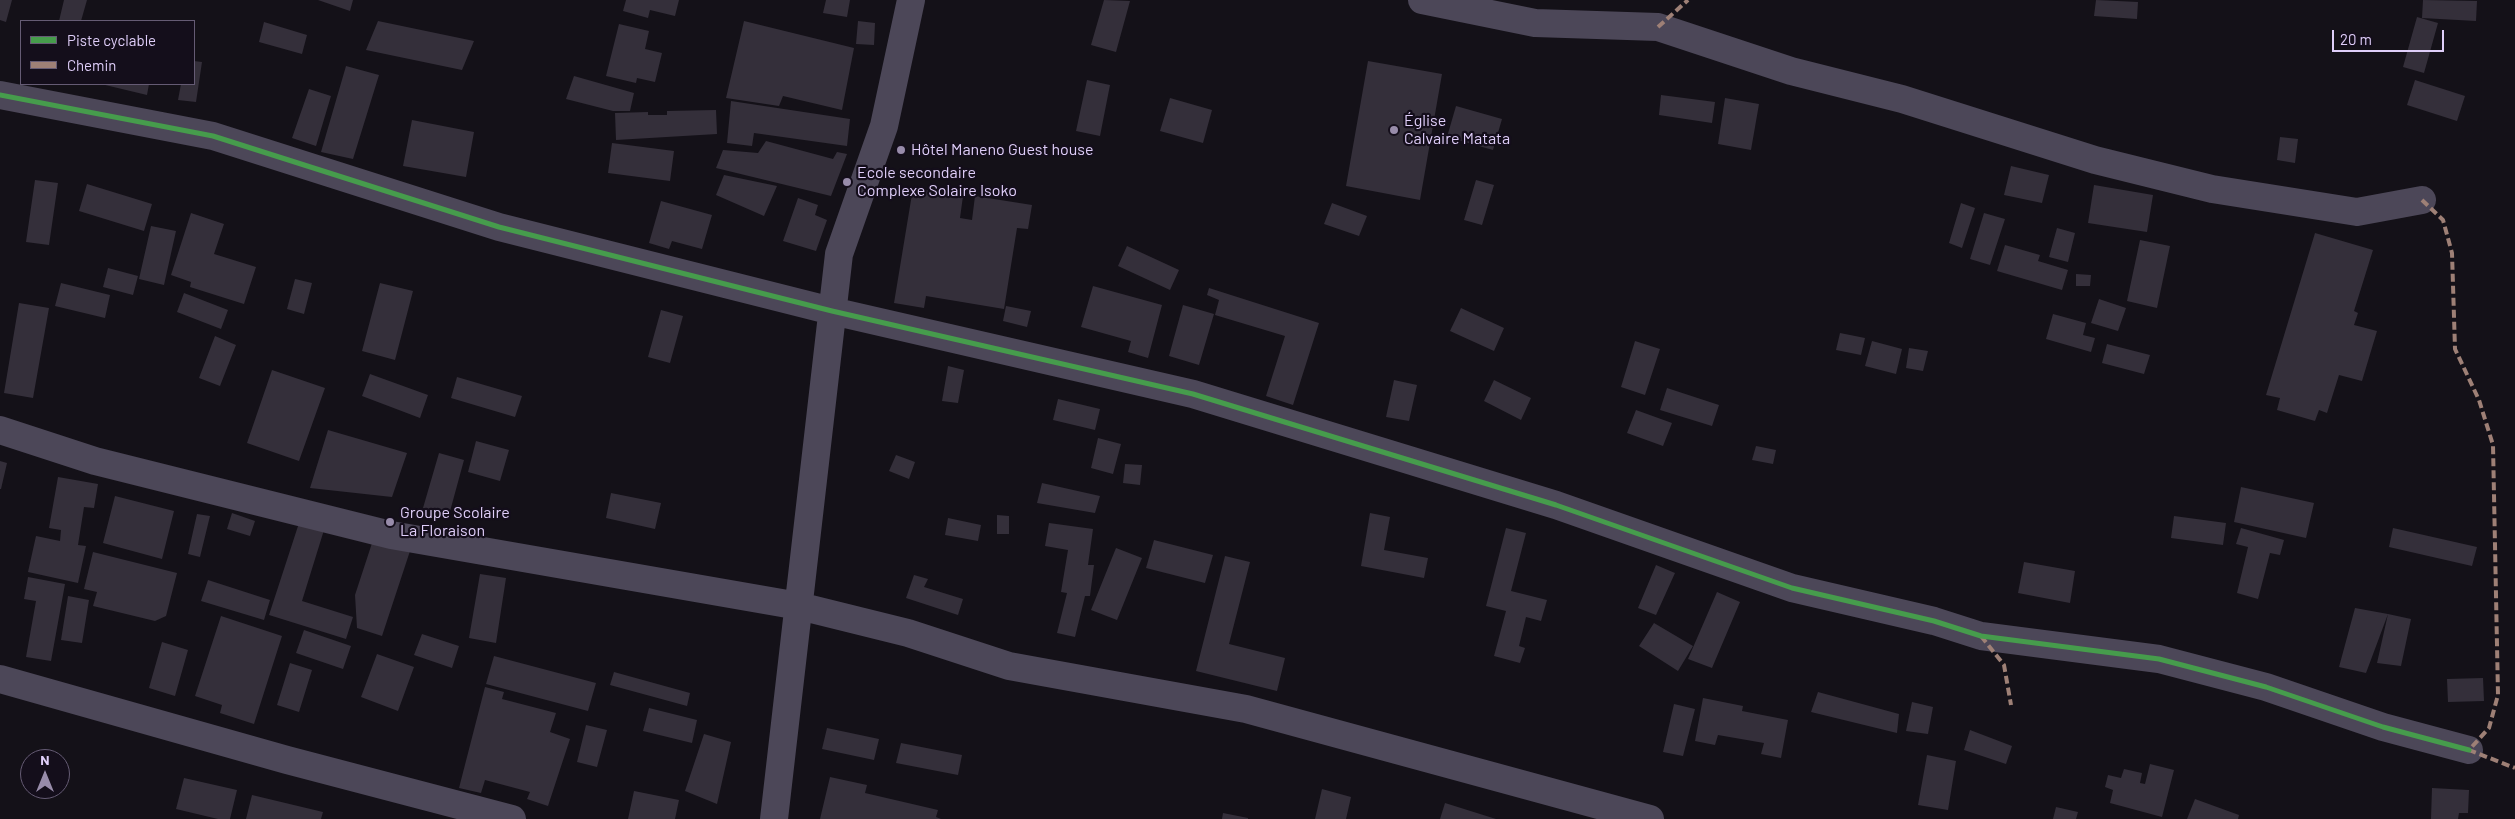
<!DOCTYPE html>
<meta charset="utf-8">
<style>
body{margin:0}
#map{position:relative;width:2515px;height:819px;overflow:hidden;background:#141118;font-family:Barlow,sans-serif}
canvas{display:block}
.legend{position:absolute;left:20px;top:20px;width:175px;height:65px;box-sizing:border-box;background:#140e1b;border:1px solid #655b74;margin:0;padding:6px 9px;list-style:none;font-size:15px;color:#dfcef9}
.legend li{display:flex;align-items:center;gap:10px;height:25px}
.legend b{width:25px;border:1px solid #655b74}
.north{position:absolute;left:20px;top:749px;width:50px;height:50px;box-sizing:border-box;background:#140e1b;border:1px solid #655b74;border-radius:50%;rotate:0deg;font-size:14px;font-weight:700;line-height:20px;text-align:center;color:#dfcef9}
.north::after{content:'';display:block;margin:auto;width:18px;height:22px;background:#988caa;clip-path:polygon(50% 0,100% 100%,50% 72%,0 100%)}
.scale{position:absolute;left:2332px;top:30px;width:112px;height:22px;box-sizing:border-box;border:2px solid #dfcef9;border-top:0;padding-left:6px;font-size:15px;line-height:18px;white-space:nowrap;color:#dfcef9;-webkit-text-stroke:4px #140e1b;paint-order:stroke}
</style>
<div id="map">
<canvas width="2515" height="819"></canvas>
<ul class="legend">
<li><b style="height:6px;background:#469c4c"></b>Piste cyclable</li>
<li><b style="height:6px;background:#9e8076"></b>Chemin</li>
</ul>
<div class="north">N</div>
<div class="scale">20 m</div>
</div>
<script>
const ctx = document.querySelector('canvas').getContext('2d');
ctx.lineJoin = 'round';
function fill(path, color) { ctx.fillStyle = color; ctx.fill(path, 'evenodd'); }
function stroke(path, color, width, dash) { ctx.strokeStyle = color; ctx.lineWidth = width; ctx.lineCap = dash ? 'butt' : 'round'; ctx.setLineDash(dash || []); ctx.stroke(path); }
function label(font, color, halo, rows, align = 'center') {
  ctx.font = font + ' Barlow,sans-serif'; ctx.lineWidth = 4.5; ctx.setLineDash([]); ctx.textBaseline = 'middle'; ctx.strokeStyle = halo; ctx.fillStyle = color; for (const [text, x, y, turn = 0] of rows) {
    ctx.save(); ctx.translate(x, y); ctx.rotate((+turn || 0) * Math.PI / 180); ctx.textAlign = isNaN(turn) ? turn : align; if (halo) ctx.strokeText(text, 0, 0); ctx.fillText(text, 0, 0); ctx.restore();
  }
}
fill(new Path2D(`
 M0,0H12L6,22L0,20Z
 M64,0H87L81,21H59Z
 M318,0H353L350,11Z
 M626,0H679L675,16L650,10L648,18L623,11Z
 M826,0H850L847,17L823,13Z
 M1104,0L1130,1L1116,52L1091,45Z
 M2096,0L2138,2L2137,19L2094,16Z
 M2423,0L2477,1L2476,21L2422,18Z
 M2417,17L2438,23L2424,73L2403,67Z
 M378,21L474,41L462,70L366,50Z
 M744,21L854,48L842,110L783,96L779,106L726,98Z
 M858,21L875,23L874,45L856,44Z
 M264,22L307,35L302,54L259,42Z
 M619,24L649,31L645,49L662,53L655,82L637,78L636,83L606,76Z
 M194,61L202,62L196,102L178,100L181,84H194Z
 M1368,61L1442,74L1420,200L1346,186Z
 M346,66L379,75L353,159L321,152Z
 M574,76L634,93L630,111H613L566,99Z
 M1087,80L1110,85L1100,136L1076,131Z
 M2415,80L2465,96L2457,121L2407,105Z
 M101,84H149L147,95Z
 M309,89L331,96L316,146L292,138Z
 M1661,95L1715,102L1712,123L1659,115Z
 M1170,98L1212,110L1203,143L1160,131Z
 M1725,98L1759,104L1751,150L1718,144Z
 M731,101L850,119L847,146L754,133L752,146L727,143Z
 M1456,106L1502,119L1493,150L1447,137Z
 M716,110L717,134L616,140L615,113L648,112V115H667V111Z
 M412,120L474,132L466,177L403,166Z
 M2280,137L2298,139L2295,163L2277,160Z
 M766,141L833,159L837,152L847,154L831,196L716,168L723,150L758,153Z
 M612,143L674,151L670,181L608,173Z
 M2011,166L2049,175L2042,203L2004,195Z
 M724,175L777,186L764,216L716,195Z
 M35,180L58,183L49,245L26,242Z
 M1476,180L1494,185L1482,225L1464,220Z
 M87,184L152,204L144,231L79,211Z
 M2094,185L2153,195L2147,232L2088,223Z
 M913,188L963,196L960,218L972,220L975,196L1032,205L1028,229L1017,228L1004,309L926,296L924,308L894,303Z
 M798,198L818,205L815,215L827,220L816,251L783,241Z
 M661,201L712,215L702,249L672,241L669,249L649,243Z
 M1332,203L1367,216L1359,236L1324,224Z
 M1961,203L1975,208L1962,248L1949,243Z
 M191,213L224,224L214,254L256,267L244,304L190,287L191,282L171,275Z
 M1984,213L2005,219L1990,265L1970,259Z
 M151,226L176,231L164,285L139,279Z
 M2057,228L2075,233L2068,262L2049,257Z
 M2315,233L2373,250L2354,311L2358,313L2354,325L2377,331L2362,381L2339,375L2327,413L2319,410L2315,421L2277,410L2280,398L2266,395Z
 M2140,240L2170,246L2157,308L2127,301Z
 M2005,245L2040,255L2038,261L2068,270L2062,290L1997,271Z
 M1127,246L1179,270L1170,290L1118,266Z
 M108,268L138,276L133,295L103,287Z
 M2076,274L2091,275L2090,286H2076Z
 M295,279L312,283L304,314L287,309Z
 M61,283L110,295L105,318L55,306Z
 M380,283L413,291L395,360L362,351Z
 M1093,286L1162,305L1148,358L1128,352L1131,341L1081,327Z
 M1209,288L1319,323L1293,405L1266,396L1285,336L1215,315L1219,300L1207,295Z
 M184,293L228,310L221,329L177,312Z
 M2099,299L2126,308L2118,331L2091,323Z
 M19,303L49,308L33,398L4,393Z
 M1183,305L1214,314L1199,365L1169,356Z
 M1006,306L1031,311L1027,327L1003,321Z
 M1461,308L1504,328L1494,351L1450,331Z
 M661,310L683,316L670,363L648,357Z
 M2053,314L2086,323L2083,335L2095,338L2091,352L2046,339Z
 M1840,333L1865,338L1861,355L1836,350Z
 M215,336L236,345L220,386L199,378Z
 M1635,341L1660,349L1645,395L1621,387Z
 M1872,341L1902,349L1896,374L1865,366Z
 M2107,344L2150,355L2144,374L2102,363Z
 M1909,348L1928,351L1923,371L1906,368Z
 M948,366L964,370L958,403L942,401Z
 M272,370L325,388L299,461L247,443Z
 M370,374L428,395L420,418L362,396Z
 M457,377L522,396L515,417L451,398Z
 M1394,380L1417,385L1409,421L1386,417Z
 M1494,380L1531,398L1521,420L1484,401Z
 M1667,388L1719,405L1712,426L1660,410Z
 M1058,399L1100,409L1095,430L1053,420Z
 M1636,410L1672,423L1663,446L1627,433Z
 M328,430L407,453L392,497L310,488Z
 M1098,438L1121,444L1113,474L1091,468Z
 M476,441L509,450L500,481L468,472Z
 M1756,446L1776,450L1773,464L1752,460Z
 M439,453L464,460L449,515L423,508Z
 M896,455L915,462L909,479L889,471Z
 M0,461L7,463L1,489H0Z
 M1125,464L1142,465L1140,485L1123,483Z
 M58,477L98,484L94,508L84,507L78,545L86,546L78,583L28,572L36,536L60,541L61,530L49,528Z
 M1042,483L1100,496L1095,513L1037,503Z
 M2241,487L2314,503L2306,538L2234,522Z
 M611,493L661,503L655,529L606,518Z
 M115,496L174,511L162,559L103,543Z
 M232,513L255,521L250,536L227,529Z
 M1370,513L1390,517L1384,550L1428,558L1424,578L1361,566Z
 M197,514L210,516L200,557L188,554Z
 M997,515L1009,516V534H997Z
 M2174,516L2226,523L2223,545L2171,538Z
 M948,518L981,525L978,541L945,535Z
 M299,523L324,530L302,601L353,617L346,639L269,615Z
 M1049,523L1093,529L1088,565H1094L1090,596H1085L1075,637L1057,633L1067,593L1061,592L1068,550L1045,546Z
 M1506,528L1526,533L1511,591L1547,600L1541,621L1526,617L1519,646L1525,648L1520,663L1494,656L1506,611L1486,606Z
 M2241,528L2284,540L2280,555L2270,553L2258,599L2237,593L2248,547L2236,544Z
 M2393,528L2477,547L2472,566L2389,547Z
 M373,540L410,551L382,636L357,628L355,595Z
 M1154,540L1213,555L1205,583L1146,568Z
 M1116,548L1142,558L1117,620L1091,610Z
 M93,552L177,573L166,616L155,621L93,606L97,592L84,589Z
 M1225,556L1250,562L1229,644L1285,658L1277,691L1196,671Z
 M2024,562L2075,571L2070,603L2018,593Z
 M1656,565L1675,573L1656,615L1638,608Z
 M480,574L506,578L496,643L469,638Z
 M914,575L928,579L924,587L963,599L958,615L906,598Z
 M28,577L65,584L51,661L26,657L36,601L24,599Z
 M208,580L270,600L264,620L201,601Z
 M1717,592L1740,602L1712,668L1688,659Z
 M68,596L89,600L82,643L61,640Z
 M2355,608L2388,614L2366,673L2339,667Z
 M2388,614L2411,619L2401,666L2377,663Z
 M221,616L282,636L254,724L220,713L222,705L195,696Z
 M1654,623L1693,646L1678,671L1639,646Z
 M304,630L351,646L343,669L296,653Z
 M422,634L459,646L452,668L414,655Z
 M162,642L188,650L175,696L149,688Z
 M377,654L414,667L398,711L361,697Z
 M494,656L596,683L588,711L486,684Z
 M290,663L312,670L299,712L277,705Z
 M614,672L690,693L687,706L610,685Z
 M2483,678L2484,701L2448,702L2447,679Z
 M485,687L504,692L502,699L556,713L550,732L570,739L548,806L527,799L530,792L485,780L481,793L459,788Z
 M1818,692L1899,714L1897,733L1811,712Z
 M1703,698L1743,706L1742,711L1788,720L1781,758L1761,754L1764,743L1718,735L1715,745L1695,741Z
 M1912,702L1933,707L1928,734L1906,731Z
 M1674,704L1695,709L1683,756L1663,752Z
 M649,708L697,720L692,743L643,731Z
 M586,725L607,730L597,767L577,762Z
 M827,728L879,739L874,760L822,749Z
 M1970,730L2012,746L2006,764L1964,750Z
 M704,734L731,742L717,804L685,791Z
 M901,743L962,755L958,775L896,763Z
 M1927,755L1956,761L1948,810L1918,805Z
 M2150,764L2174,770L2162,817L2110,803L2113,790L2105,787L2108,775L2121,778L2124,769L2142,773L2140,783L2145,784Z
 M830,777L867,785L865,793L938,810L936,817L941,819H820Z
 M184,778L237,790L230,819H218L176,809Z
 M2432,788L2469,790L2468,813H2459L2458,819H2431Z
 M1322,789L1351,797L1346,819H1315Z
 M634,791L679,800L675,819H628Z
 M252,795L323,812L321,819H246Z
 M2195,799L2239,815L2238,819H2187Z
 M1445,803L1496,819H1440Z
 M2056,807L2078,812L2076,819H2053Z
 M1223,813L1248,818V819H1222Z`), '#342f3a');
stroke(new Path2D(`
 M1422,0L1535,23L1658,27L1791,71L1902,99L2095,160L2212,189L2357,212L2422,200
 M0,95L213,136L499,227L832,311L1193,394L1556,505L1792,588L1934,621L1981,636L2159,659L2266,687L2383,727L2469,750
 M0,430L95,461L391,535L799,606L908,633L1009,666L1246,709L1650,819
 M0,679L287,760L512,819
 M774,819L839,254L884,126L911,0`), '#4c4758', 28);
stroke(new Path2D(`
 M1658,27L1688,0
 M2422,200L2443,220L2452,253L2455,349L2479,400L2493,445L2498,695L2489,728L2469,750L2515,768
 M1981,636L2004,665L2011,705`), '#9e8076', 4, [8, 4]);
stroke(new Path2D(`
 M0,95L213,136L499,227L832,311L1193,394L1556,505L1792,588L1934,621L1981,636L2159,659L2266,687L2383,727L2469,750`), '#469c4c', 5);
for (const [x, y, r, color] of [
 [1394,130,5,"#988caa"],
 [901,150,5,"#988caa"],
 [847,182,5,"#988caa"],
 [390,522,5,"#988caa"]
]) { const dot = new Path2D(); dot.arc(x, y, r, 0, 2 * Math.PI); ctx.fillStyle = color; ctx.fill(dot); stroke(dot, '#140e1b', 2); }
label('16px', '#dfcef9', '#140e1b', [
 ["Église",1404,121],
 ["Calvaire Matata",1404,139],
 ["Hôtel Maneno Guest house",911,150],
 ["Ecole secondaire",857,173],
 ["Complexe Solaire Isoko",857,191],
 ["Groupe Scolaire",400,513],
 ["La Floraison",400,531]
], 'left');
</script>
